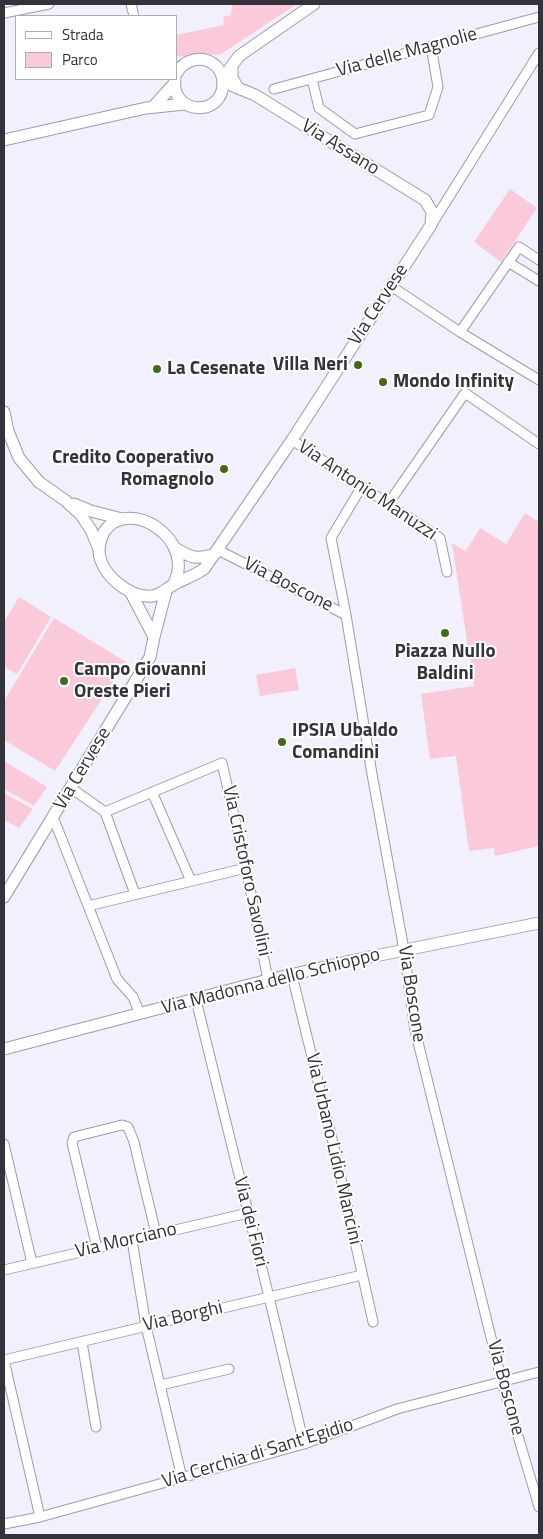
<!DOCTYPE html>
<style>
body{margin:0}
#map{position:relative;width:543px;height:1539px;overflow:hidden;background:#f1f0fc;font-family:"Titillium Web",sans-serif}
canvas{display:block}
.frame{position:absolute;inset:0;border:5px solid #34333b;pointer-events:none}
.legend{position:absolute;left:15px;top:15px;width:162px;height:65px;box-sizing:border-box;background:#fff;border:1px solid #aeadb1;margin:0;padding:6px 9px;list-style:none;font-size:15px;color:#34333b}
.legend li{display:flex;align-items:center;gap:10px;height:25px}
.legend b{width:25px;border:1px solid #aeadb1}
</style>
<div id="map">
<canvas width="543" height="1539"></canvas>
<div class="frame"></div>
<ul class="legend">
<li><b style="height:6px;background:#fff"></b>Strada</li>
<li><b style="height:14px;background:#fac9da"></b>Parco</li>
</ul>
</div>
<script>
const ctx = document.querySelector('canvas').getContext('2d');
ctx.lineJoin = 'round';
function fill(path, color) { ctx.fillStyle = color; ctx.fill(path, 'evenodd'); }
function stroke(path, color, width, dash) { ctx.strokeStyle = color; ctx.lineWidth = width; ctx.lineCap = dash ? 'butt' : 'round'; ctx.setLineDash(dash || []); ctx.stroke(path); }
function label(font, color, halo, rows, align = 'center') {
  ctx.font = font + ' "Titillium Web",sans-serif'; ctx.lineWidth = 4; ctx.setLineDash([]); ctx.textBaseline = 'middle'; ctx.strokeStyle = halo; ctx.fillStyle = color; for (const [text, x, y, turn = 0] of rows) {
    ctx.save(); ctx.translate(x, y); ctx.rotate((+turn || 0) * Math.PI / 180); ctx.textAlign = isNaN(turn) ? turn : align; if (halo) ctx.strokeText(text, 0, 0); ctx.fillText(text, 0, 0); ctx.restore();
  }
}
fill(new Path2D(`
 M232,4H297L221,54C211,56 202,52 192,54C186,55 182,58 176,56V35L224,25L223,17L231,15Z
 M510,189L537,208L501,262L474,242Z
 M525,513L539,522V846L495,856L494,848L469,851L456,756L430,759L421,694L474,686L452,543L466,551L480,528L506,544Z
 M19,597L51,617L17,674L4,667V622Z
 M54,618L126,662L55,771L4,740V701Z
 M295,668L299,690L260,696L256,675Z
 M4,761L47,787L34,806L4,789Z
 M4,793L33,809L19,828L4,820Z`), '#fac9da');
const street = new Path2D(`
 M131,4L134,16
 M4,13L49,4
 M233,63V77L240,90
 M312,79L319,108L355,134L429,115L438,87L431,46
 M274,89L539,17
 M432,224L539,53
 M508,262L539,281
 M391,286L460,332L539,380
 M460,332L519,247L539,260
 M292,440L440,538L447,572
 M388,504L465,393L539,444
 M218,550L346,615L372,774L404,950L415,1030L502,1382L539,1507
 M346,615L331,538L362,486
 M71,788L105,812
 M152,792L191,881
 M105,812L222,763L246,868L268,980
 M105,812L135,894
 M53,817L117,979L133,997L140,1014
 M88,906L246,868
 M292,975L333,1143L373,1322
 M196,1000L269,1297L304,1444
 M4,1144L32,1263
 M132,1240L146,1326L182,1478
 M97,1248L72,1143L74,1137L122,1125L128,1127L134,1142L156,1234
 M4,1270L248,1213
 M82,1342L96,1427
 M4,1360L362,1275
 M4,1360L40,1517
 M161,1385L229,1369
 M4,1524L40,1517L304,1444L397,1409L539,1372`);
const secondary = new Path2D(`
 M175,79C170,115 223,118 223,83C223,77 220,70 216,66C203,54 184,59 176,74
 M153,107L174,84
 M4,140L146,108L185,104
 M4,412L8,431L19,458L39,482L66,501L81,515L91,530L99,549
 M74,504L91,511L122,519
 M175,548C191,558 197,560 215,554
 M173,585C198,540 129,495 104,532C101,538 99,544 99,551C100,574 130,599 153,596C162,594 166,589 173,585C183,579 194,576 204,569L292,440L431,225L432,212L425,200L255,95L233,86L223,78L239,56L314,4
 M130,591L154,637
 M4,897L150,657L154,637L166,591
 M4,1049L268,980L355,960L539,923`);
stroke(street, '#9e9bae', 11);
stroke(secondary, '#9e9bae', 13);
stroke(street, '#fff', 9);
stroke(secondary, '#fff', 11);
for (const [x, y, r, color] of [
 [358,365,5,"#44661d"],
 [157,369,5,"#44661d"],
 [383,382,5,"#44661d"],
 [224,469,5,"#44661d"],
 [445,633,5,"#44661d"],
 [64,681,5,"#44661d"],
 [282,742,5,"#44661d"]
]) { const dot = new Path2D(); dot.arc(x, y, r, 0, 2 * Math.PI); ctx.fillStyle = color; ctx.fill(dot); stroke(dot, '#fff', 2); }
label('19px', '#34333b', '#fff', [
 ["Via delle Magnolie",407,53,-15],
 ["Via Assano",340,148,32],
 ["Via Cervese",379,305,-57],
 ["Via Antonio Manuzzi",367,491,34],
 ["Via Boscone",288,585,27],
 ["Via Cervese",83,769,-59],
 ["Via Cristoforo Savolini",246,871,78],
 ["Via Madonna dello Schioppo",271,982,-14],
 ["Via Boscone",411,994,81],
 ["Via Urbano Lidio Mancini",333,1149,77],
 ["Via dei Fiori",250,1222,76],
 ["Via Morciano",126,1241,-13],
 ["Via Borghi",183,1317,-13],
 ["Via Boscone",505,1388,75],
 ["Via Cerchia di Sant'Egidio",258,1454,-17]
]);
label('bold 19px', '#34333b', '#fff', [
 ["Villa Neri",348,365,"right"],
 ["La Cesenate",167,369],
 ["Mondo Infinity",393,382],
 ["Credito Cooperativo",214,458,"right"],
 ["Romagnolo",214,480,"right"],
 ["Piazza Nullo",445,652,"center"],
 ["Baldini",445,674,"center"],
 ["Campo Giovanni",74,670],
 ["Oreste Pieri",74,692],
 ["IPSIA Ubaldo",292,731],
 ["Comandini",292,753]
], 'left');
</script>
